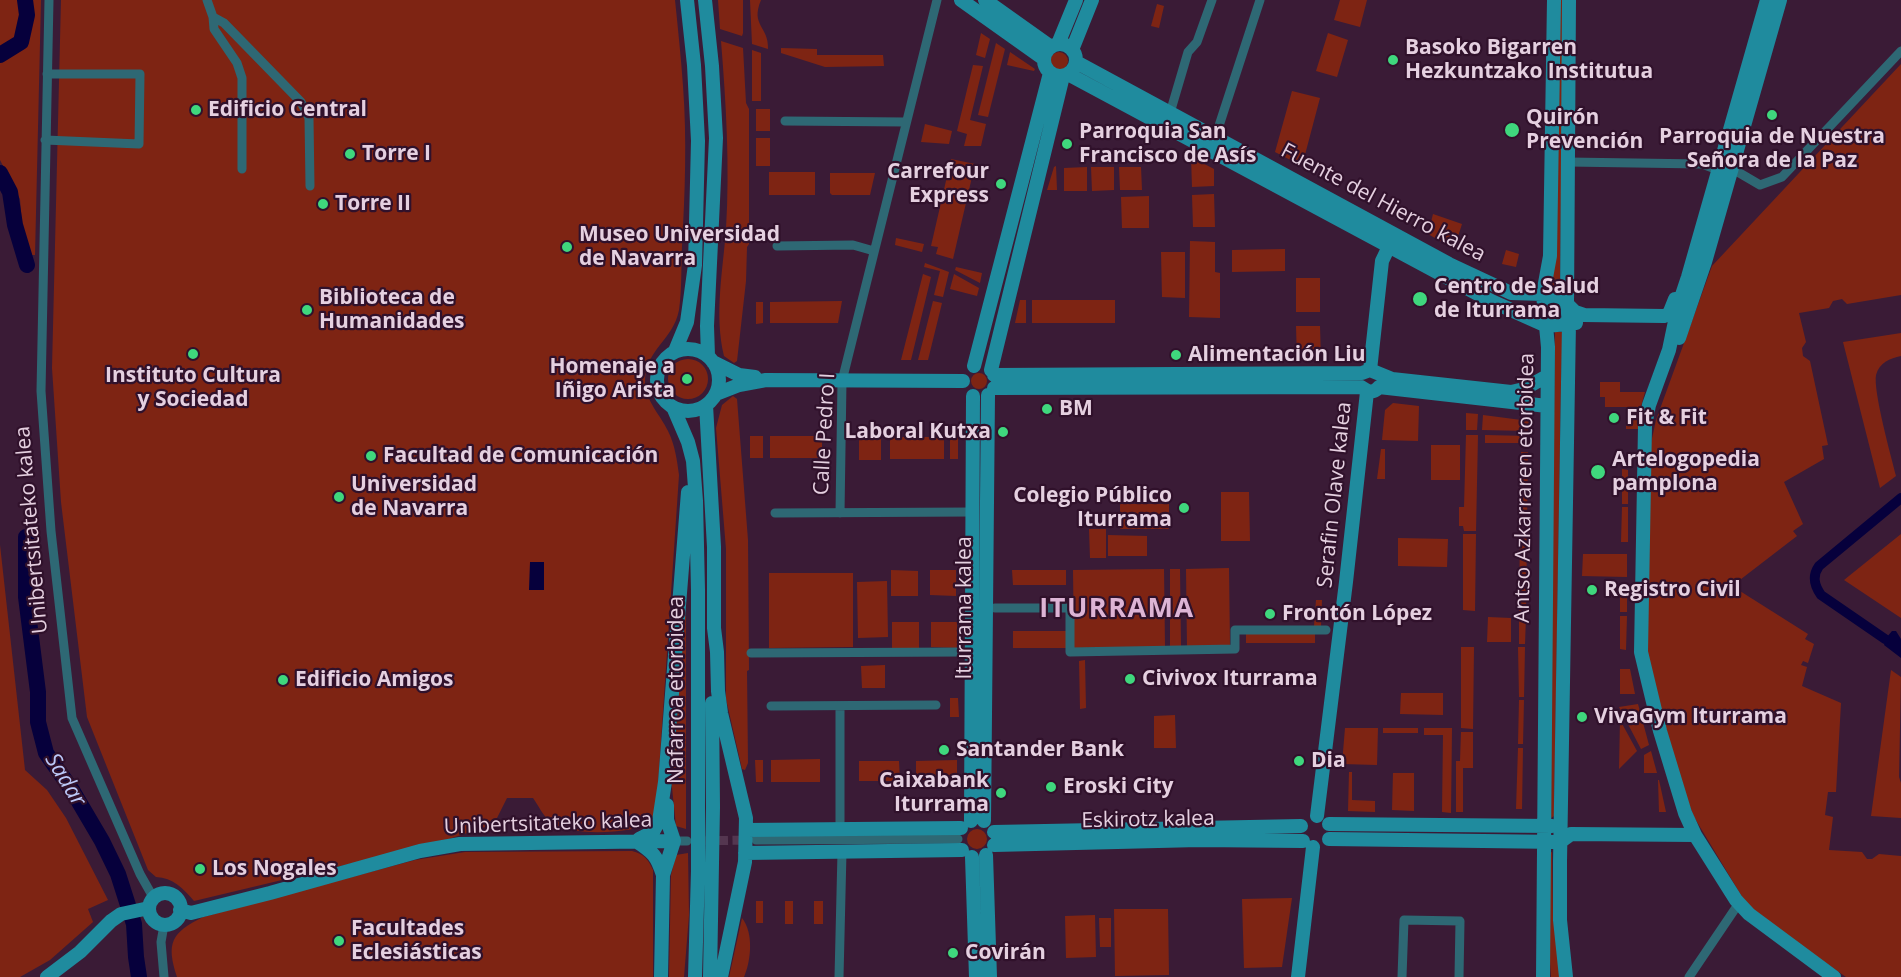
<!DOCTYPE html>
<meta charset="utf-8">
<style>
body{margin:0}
canvas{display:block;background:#3a1b36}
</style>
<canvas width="1901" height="977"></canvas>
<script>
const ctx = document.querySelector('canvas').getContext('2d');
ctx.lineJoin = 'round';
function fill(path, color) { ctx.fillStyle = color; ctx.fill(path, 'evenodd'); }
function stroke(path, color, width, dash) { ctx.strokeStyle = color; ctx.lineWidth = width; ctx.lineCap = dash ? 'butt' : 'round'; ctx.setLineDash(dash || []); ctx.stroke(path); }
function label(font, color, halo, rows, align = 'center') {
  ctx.font = font + ' "Open Sans",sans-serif'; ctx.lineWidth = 4.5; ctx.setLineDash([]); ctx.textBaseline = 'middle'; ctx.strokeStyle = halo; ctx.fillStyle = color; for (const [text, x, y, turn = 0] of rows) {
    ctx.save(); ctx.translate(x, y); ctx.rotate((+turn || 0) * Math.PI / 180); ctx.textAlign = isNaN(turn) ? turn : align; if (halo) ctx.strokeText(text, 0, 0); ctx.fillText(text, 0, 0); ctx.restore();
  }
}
fill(new Path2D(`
 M0,0H41L35,255H27L23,237L20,199L0,160Z
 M61,0H675C678,29 681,58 683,86C687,139 685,193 682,246C681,267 682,290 679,310C673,341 645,349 645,382C645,400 661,416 668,431C675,445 677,460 679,475L657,800L651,823C630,834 568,837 549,821C543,815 538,805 533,798H507L494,824L437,843L194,901C183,888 173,878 156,877L148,870L87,717L61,502L52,368Z
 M718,0H743V33L742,36L720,29Z
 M750,0H761C750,26 769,26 768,49L752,44Z
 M1340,0H1367L1360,27L1334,20Z
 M1559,0H1563L1560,288L1558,290L1550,284Z
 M1157,4L1164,6L1159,28L1151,26Z
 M981,33L990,39L985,58L976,55Z
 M1328,33L1348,40L1337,77L1316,71Z
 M721,41L743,48L746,103L749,109V244L747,247L746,281L737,361L734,363L724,356C714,314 723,271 726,229C730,166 726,103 721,41Z
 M996,43L1005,49L988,117L978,115Z
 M781,48L817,49V55H883L884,66L825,67L781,53Z
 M752,50L761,53V101H752Z
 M1010,52L1035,69L1034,71L1007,65Z
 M1050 61a9 9 0 1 1 18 0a9 9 0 1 1-18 0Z
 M1901,64V295L1847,304L1842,299L1833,301L1829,308L1799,313L1806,342L1802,348L1803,356L1810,361L1828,445L1822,446L1824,459L1784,482L1803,524L1793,531L1797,536L1732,586L1808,634L1805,639L1814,644L1808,663L1803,661L1801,665L1807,667L1802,686L1841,703L1836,792H1828L1825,815L1833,817L1829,850L1862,852L1867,859H1872L1879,854L1901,856V977H1846L1760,917L1744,900L1694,817L1680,781L1648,664L1646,641L1651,443L1656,420L1712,266Z
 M973,65L983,66L970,120L986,124L981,146H964L967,134L957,131Z
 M1292,91L1320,98L1302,166L1275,152Z
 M756,109H770V131H756Z
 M925,124L952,131L949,144L921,142Z
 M756,138H770V166H756Z
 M1191,157L1214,169V186L1192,187Z
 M951,159L975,164L953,259L936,254L938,247L931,246Z
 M1056,166L1057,190H1047L1054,167Z
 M1087,167V191H1064V168Z
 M1091,167H1114V190L1092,191Z
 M1119,167H1141L1142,190H1120Z
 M769,172H815V195H769Z
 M830,173H875L870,195H832L830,193Z
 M1214,194L1215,227H1193L1192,195Z
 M1149,196V228H1122L1121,197Z
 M1433,214L1462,224L1454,249L1428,234Z
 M896,238L924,244L922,252L895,245Z
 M1190,241L1215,242V272L1220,273V318L1189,317Z
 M1285,249V271L1232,272V250Z
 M1506,250L1519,254L1516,267L1502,264Z
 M1161,252H1185V298L1162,297Z
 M925,263L949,272L943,297L934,295L940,271L924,267Z
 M956,267L982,273L980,283L955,270Z
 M923,274L931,277L911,360H901Z
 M954,274L979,288L977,296L950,289Z
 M1296,278H1320V312H1296Z
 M1020,300H1026V323H1015Z
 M1032,300H1115V323H1032Z
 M842,301L838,323H770V302Z
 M933,301L942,303L928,360H918Z
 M756,302H763V323L756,324Z
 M1296,326H1320L1321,360H1297Z
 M1555,332H1563L1561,382L1554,816L1551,818L1549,817Z
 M1901,333V356C1890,358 1879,363 1876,375C1873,391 1891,456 1896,476L1880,488L1843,342Z
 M668 379a20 20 0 1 1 40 0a20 20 0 1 1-40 0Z
 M971 381a8 8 0 1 1 16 0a8 8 0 1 1-16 0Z
 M1600,382H1620V392H1645L1639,414L1638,429H1626V407H1605V397H1600Z
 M733,396L737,399L748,540L749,670L747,671L748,763L745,770L742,769L726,699V549L716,428L722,405Z
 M1393,403L1419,406L1418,441L1382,440L1385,410Z
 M1466,413L1478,414L1477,430H1466Z
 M1483,415L1529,421L1528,431L1482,430Z
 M1466,435H1478L1476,531H1464L1463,526H1459V507H1464Z
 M1485,435L1528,436V443H1485Z
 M750,436H763V458H750Z
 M770,436H822V458H770Z
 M859,437H881V460H859Z
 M890,437H944V459H890Z
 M950,437H958V459H950Z
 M1431,445H1460V480H1431Z
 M1381,449H1385V479H1377Z
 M1521,452H1528L1527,525H1520Z
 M1622,469L1628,470V504H1622Z
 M1221,492H1249L1250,541H1221Z
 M1120,504H1169V529H1120Z
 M1622,507H1628V542H1621Z
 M1089,529H1106V558H1090Z
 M1520,531L1527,532L1526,612L1519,611Z
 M1463,534H1476L1475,611L1463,610Z
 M1901,534V618L1844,580Z
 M1108,535L1147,536V556H1108Z
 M1398,538L1448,539L1447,567L1398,566Z
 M0,545L25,770L47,790L66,818L108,900L88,909L93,922L50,960L20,977H0Z
 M1583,554H1627V577L1582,576Z
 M1229,568L1230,647H1187L1186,569Z
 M1164,569L1165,647L1074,648L1073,570Z
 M1170,569H1180L1181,647H1170Z
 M891,570L918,571V596H891Z
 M930,570H956V596L930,595Z
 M1012,570H1066V585H1013Z
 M769,573H853V647L769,648Z
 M887,581L888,637L858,638L857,582Z
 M1620,586H1627V612H1620Z
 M1316,600H1322L1321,626H1314Z
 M686,616V829L676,826L671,778L683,617Z
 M1519,616H1526L1525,644H1519Z
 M1620,616H1627L1626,650L1620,649Z
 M1488,617L1511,618V642H1487Z
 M892,622H919V648H892Z
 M931,622H957V648L931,647Z
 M1013,631H1067V648H1013Z
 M1246,633H1315V643H1246Z
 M1461,647H1474L1473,729L1461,728Z
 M1518,647H1525L1524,697H1519Z
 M1085,660L1086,708L1080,709L1079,661Z
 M885,665V688H862L861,666Z
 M1620,669H1630L1635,694H1620Z
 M1891,670L1901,677L1899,777L1901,783V818L1871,816Z
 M1401,693H1443V715L1400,714Z
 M950,698H958L959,717H950Z
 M1519,700H1524L1523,744H1518Z
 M1638,704L1649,745L1641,749L1619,707Z
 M1175,715L1176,748H1154V716Z
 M1620,720L1637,751L1619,769Z
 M1345,728H1378L1377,765L1342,764Z
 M1383,728H1418V733H1383Z
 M1424,728H1452L1451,813L1442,812L1443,735H1424Z
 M1461,732H1473V768H1463V812H1456V761H1460Z
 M1518,748H1523L1522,809H1516Z
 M1651,751L1657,773H1644V755Z
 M820,759V782H771V760Z
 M755,760H763V782H756Z
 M957,760V780H916V761Z
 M859,761H899L900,781H859Z
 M1349,772H1352V800L1375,801V812L1348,811Z
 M1393,773H1414V811L1392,810Z
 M1658,780H1659L1666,812H1659Z
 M967 839a10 10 0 1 1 20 0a10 10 0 1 1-20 0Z
 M632,851C644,854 648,859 653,870V977H177C166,943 171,933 203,917L415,860L465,852Z
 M1552,852L1553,916L1562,977H1551L1547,918L1549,853Z
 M688,853L689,915L684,977H669L671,875L676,855Z
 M1292,898L1282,967L1244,968L1242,899Z
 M756,901H763V923H756Z
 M785,901H793V924H785Z
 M814,901H823V924H814Z
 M1114,909H1168L1169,975L1115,976Z
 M1095,915L1096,957L1066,958L1065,916Z
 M742,918C754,933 751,961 744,977H729Z
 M1099,918H1111V947H1100Z`), '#7e2413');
fill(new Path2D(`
 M530,562H544V590H529Z
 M1892,631H1896L1901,639V658L1884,645L1886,638Z`), '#06003c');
stroke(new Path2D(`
 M1885,639L1821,595C1814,585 1812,576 1819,566L1901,498`), '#06003c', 10);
stroke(new Path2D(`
 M0,55L21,42L27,15L25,0
 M0,173L10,192L15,225L27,265
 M26,537V597L38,692V722L46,753L72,790L102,841L118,874L134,924L136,957L139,977`), '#06003c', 16);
stroke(new Path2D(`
 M692,841L751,840`), '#543650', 9, [9, 4.5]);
stroke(new Path2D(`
 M49,0L41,391L51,531L72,718L140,874L153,897
 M207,0L213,17L224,23L301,102L309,118L310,186
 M213,17L214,29L237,63L242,78V169
 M1170,113L1188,52L1197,42L1212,0
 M785,121L906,122
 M1215,138L1260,0
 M45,140L139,144L140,74H47
 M1568,162L1702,164L1718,170
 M1731,168L1760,185L1782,177L1901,51
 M777,246L853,245L874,251
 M775,513L973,512
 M840,513L842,381L937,0
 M995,608H1070V652L1235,649V630H1326
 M751,653L963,652
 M771,706L936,705
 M840,706V829
 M756,840L958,839
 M674,841H687
 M164,925L161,942L164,977
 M839,977L842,852
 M1402,977L1404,920L1460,921L1459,977
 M1689,977L1739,903`), '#2e6874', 9);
stroke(new Path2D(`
 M705,0L712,66L716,138L707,326L708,356
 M961,0L1044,59
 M985,0L1051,47
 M1767,0L1688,277L1678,307L1669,350L1649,405L1645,426L1641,652L1660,731L1685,813L1695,835L1736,900L1749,914L1834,977
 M1058,44L1076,0
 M1044 60a16 16 0 1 1 32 0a16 16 0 1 1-32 0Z
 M1072,50L1092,0
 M1076,62L1449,264L1511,293L1543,294L1567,304L1575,312L1584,315L1664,316L1669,314L1675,299
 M1068,74L1491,301L1547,326L1576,323
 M1679,338L1705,262L1780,0
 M657 380a31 31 0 1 1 62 0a31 31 0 1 1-62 0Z
 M675,351L687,322L695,265L698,141L694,65L687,0
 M713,362L739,375L755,377
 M974,366L1050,73
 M991,370L1063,76
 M1370,370L1382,261L1393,238
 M994,375L1362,373L1370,370L1392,379L1511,392L1524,389L1547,376
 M1379,387L1547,406
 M994,388L1361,387C1368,392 1373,394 1379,387
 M716,394L739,385L766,380L963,381
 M706,405L714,547V628L717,652L718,691L721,713L746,818L745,862L721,977
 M673,407L688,442L693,461L696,501L698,590V871L695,977
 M1317,816L1346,582L1367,392
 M971,821L973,396
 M984,821L988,395
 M1329,824L1552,826
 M746,830L961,828
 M994,832L1301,826
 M639,839L653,832L659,821L665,782L688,492
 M1329,839L1560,842L1571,834L1695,835
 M636,841C653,852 657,856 663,875
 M994,845L1199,840L1303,841
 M745,853L962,850
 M986,855L990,977
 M972,857L976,977
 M149 909a16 16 0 1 1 32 0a16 16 0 1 1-32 0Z
 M180,910L191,913L270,893L420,851L460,844L674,841
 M47,977L80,952L111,921L121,914L149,908
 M661,977L663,875L674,841L667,820V805
 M710,977L713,807L712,703
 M1298,977L1313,847
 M1543,977L1548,347L1543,294L1550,256L1554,0
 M1566,977L1560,920V862L1569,323L1567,304L1569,0`), '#1f8b9e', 14);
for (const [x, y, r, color] of [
 [1393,60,6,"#3fd77d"],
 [196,110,6,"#3fd77d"],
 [1772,115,6,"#3fd77d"],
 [1512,130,8,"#3fd77d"],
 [1067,144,6,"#3fd77d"],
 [350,154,6,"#3fd77d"],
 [1001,184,6,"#3fd77d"],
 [323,204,6,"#3fd77d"],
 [567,247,6,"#3fd77d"],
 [1420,299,8,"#3fd77d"],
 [307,310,6,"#3fd77d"],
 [193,354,6,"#3fd77d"],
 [1176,355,6,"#3fd77d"],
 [687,379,6,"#3fd77d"],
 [1047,409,6,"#3fd77d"],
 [1614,418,6,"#3fd77d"],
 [1003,432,6,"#3fd77d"],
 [371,456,6,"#3fd77d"],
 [1598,472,8,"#3fd77d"],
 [339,497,6,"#3fd77d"],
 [1184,508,6,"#3fd77d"],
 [1592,590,6,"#3fd77d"],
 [1270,614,6,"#3fd77d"],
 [1130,679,6,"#3fd77d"],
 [283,680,6,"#3fd77d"],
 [1582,717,6,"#3fd77d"],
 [944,750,6,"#3fd77d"],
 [1299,761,6,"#3fd77d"],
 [1051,787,6,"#3fd77d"],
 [1001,793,6,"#3fd77d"],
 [200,869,6,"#3fd77d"],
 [339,941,6,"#3fd77d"],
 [953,953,6,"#3fd77d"]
]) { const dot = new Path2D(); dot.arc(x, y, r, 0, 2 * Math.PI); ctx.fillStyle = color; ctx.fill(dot); stroke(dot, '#30112b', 2); }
label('bold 21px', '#e5d0e0', '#30112b', [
 ["Basoko Bigarren",1405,48],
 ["Hezkuntzako Institutua",1405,72],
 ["Edificio Central",208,110],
 ["Quirón",1526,118],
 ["Prevención",1526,142],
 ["Parroquia San",1079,132],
 ["Francisco de Asís",1079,156],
 ["Parroquia de Nuestra",1772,137,"center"],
 ["Señora de la Paz",1772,161,"center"],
 ["Torre I",362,154],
 ["Carrefour",989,172,"right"],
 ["Express",989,196,"right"],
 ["Torre II",335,204],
 ["Museo Universidad",579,235],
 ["de Navarra",579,259],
 ["Centro de Salud",1434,287],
 ["de Iturrama",1434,311],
 ["Biblioteca de",319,298],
 ["Humanidades",319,322],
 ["Alimentación Liu",1188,355],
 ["Homenaje a",675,367,"right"],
 ["Iñigo Arista",675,391,"right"],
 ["Instituto Cultura",193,376,"center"],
 ["y Sociedad",193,400,"center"],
 ["BM",1059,409],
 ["Fit & Fit",1626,418],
 ["Laboral Kutxa",991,432,"right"],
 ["Facultad de Comunicación",383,456],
 ["Artelogopedia",1612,460],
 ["pamplona",1612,484],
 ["Universidad",351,485],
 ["de Navarra",351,509],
 ["Colegio Público",1172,496,"right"],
 ["Iturrama",1172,520,"right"],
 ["Registro Civil",1604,590],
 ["Frontón López",1282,614],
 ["Civivox Iturrama",1142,679],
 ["Edificio Amigos",295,680],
 ["VivaGym Iturrama",1594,717],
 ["Santander Bank",956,750],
 ["Dia",1311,761],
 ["Caixabank",989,781,"right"],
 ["Iturrama",989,805,"right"],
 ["Eroski City",1063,787],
 ["Los Nogales",212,869],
 ["Facultades",351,929],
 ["Eclesiásticas",351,953],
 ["Covirán",965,953]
], 'left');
label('21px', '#e5d0e0', '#30112b', [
 ["Fuente del Hierro kalea",1383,203,28],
 ["Calle Pedro I",825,434,-87],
 ["Antso Azkarraren etorbidea",1525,488,-89],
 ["Serafin Olave kalea",1335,495,-84],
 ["Unibertsitateko kalea",32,530,-95],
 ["Iturrama kalea",965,608,-90],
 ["Nafarroa etorbidea",677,690,-90],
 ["Eskirotz kalea",1148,820,-1],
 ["Unibertsitateko kalea",548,824,-2]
]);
label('italic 22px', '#bbc8f8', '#30112b', [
 ["Sadar",65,780,59]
]);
ctx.letterSpacing = '1.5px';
label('bold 27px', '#ddb4d5', '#30112b', [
 ["ITURRAMA",1117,609]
]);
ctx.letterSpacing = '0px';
</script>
